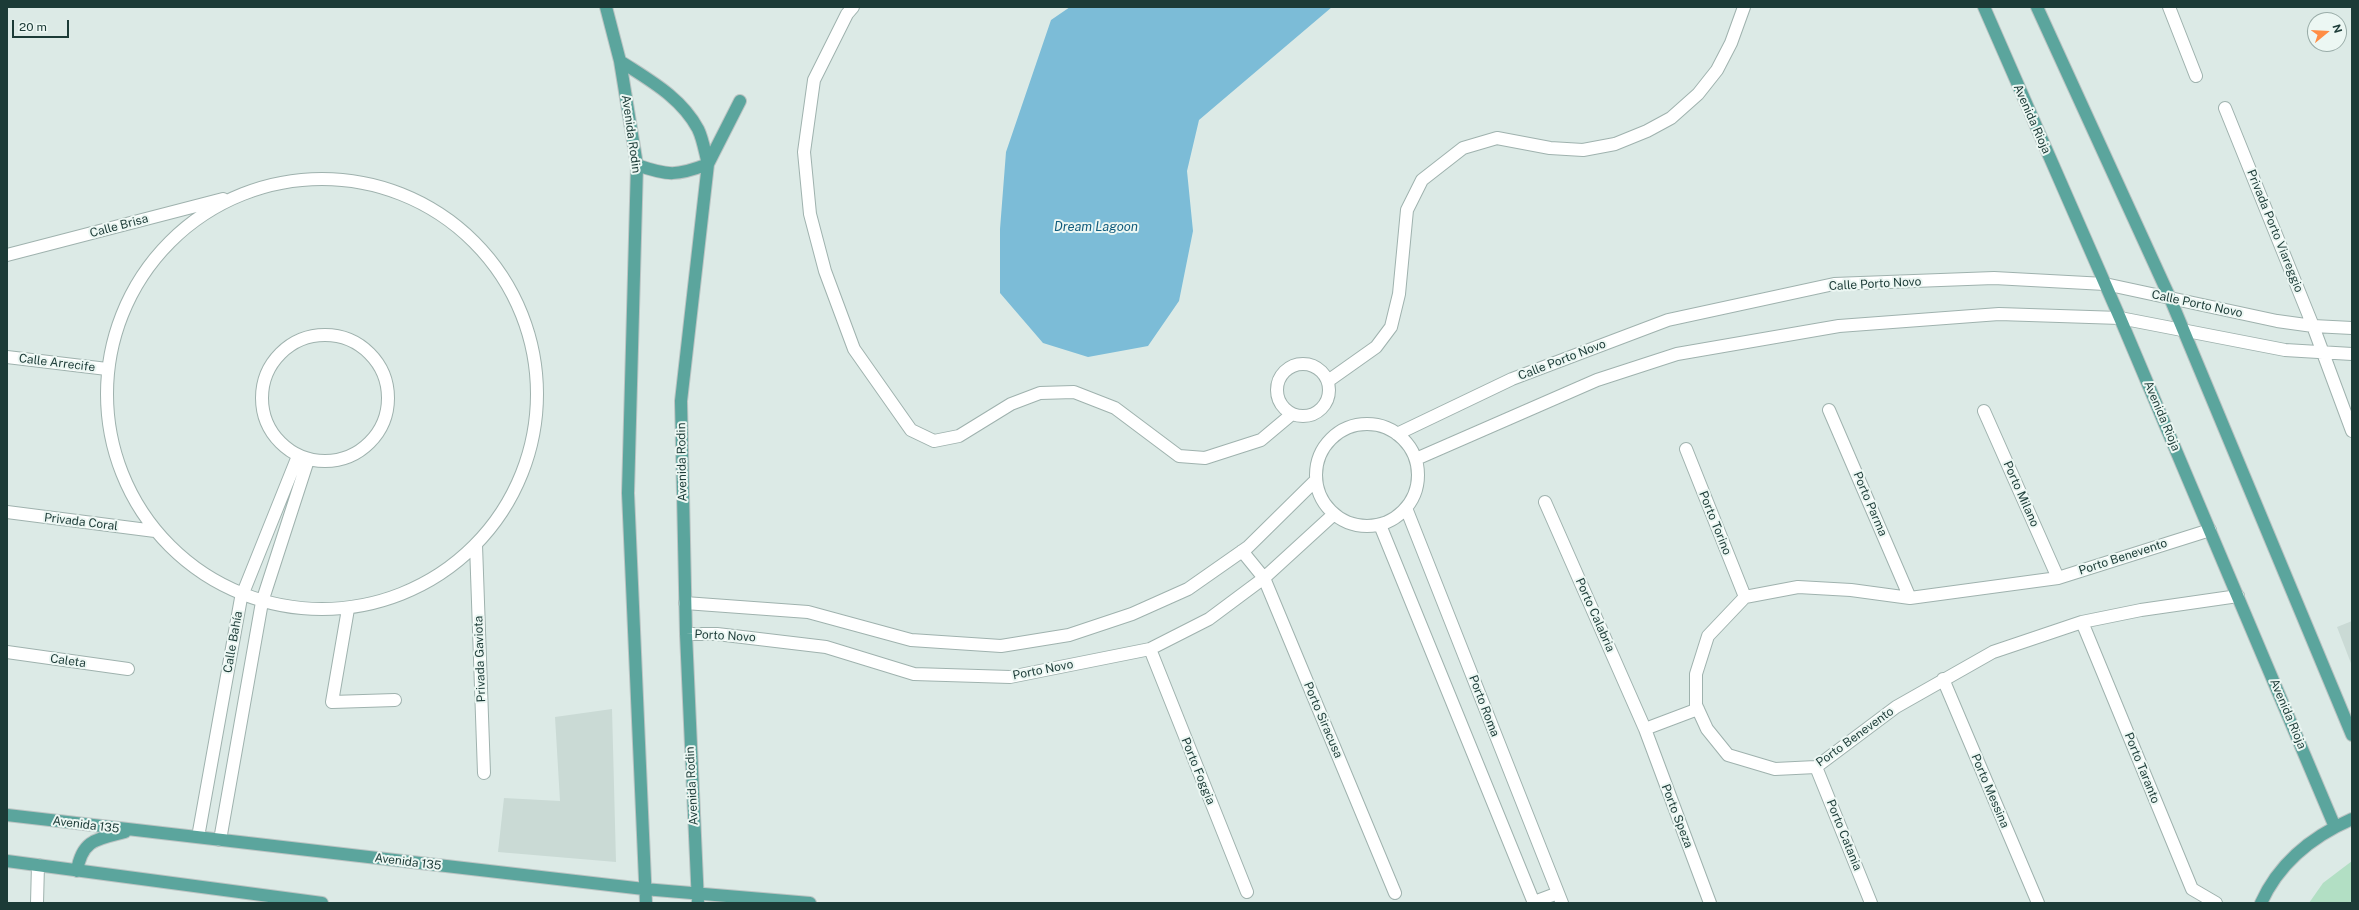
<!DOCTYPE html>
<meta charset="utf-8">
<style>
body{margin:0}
#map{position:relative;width:2359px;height:910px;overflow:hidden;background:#dceae6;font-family:"Public Sans",sans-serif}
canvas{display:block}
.frame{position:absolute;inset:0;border:8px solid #1c3b37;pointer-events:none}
.north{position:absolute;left:2307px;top:12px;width:40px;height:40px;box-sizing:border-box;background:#ecf7f3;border:1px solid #99aca8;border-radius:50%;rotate:72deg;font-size:11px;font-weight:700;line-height:16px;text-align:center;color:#1c3b37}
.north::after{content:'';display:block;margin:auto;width:14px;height:18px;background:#ff8d45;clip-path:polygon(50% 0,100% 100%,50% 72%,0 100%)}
.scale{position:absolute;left:12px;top:20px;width:57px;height:18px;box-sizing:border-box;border:2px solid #1c3b37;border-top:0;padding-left:5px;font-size:12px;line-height:14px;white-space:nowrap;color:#1c3b37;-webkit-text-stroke:3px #ecf7f3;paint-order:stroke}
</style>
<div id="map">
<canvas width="2359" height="910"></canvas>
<div class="frame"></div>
<div class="north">N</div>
<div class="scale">20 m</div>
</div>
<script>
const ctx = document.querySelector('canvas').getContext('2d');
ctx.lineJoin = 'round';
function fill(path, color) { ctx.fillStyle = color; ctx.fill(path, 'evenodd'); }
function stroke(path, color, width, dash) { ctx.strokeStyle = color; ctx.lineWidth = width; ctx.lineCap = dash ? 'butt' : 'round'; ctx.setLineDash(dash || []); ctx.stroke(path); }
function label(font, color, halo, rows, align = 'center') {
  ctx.font = font + ' "Public Sans",sans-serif'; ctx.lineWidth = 4; ctx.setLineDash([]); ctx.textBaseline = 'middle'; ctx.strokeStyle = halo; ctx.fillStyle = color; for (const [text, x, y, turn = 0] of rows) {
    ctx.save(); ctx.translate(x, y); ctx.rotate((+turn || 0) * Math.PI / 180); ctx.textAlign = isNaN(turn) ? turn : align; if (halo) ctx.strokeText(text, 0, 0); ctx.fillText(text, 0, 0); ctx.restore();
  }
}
fill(new Path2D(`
 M2352,621V666L2337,627Z
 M612,709L616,862L498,852L504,798L560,801L555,717Z`), '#cadad5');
fill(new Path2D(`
 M2352,861V903H2309L2323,883Z`), '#b2dfc4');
fill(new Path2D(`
 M1070,7H1332L1199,120L1187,171L1193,231L1179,301L1148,346L1088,357L1043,343L1000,293V229L1006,152L1051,20Z`), '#7cbcd7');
const minor = new Path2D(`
 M853,7L847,14L814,80L804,152L810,214L825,271L854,349L911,430L934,441L959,436L1011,404L1040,393L1074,392L1115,408L1179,456L1205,458L1261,440L1292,414
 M2169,7L2196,76
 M2225,108L2313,326L2352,431
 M107 394a215 215 0 1 1 430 0a215 215 0 1 1-430 0Z
 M7,255L223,199
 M262 398a63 63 0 1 1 126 0a63 63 0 1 1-126 0Z
 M7,357L107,369
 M1277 390a26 26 0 1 1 52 0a26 26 0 1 1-52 0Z
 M1328,381L1376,347L1391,327L1399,294L1407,210L1422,180L1463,148L1497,138L1550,148L1583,150L1615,144L1647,131L1671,118L1698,94L1717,70L1731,43L1744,7
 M1829,410L1910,598
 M1984,411L2058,578
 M1316 475a51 51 0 1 1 102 0a51 51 0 1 1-102 0Z
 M1397,434L1512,379L1668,320L1834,284L1994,278L2105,284L2277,321L2313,326L2352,328
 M1686,449L1745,597
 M1416,459L1597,380L1677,354L1839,326L1999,314L2120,318L2285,350L2352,354
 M1545,502L1645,729L1710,903
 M1406,508L1562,903
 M7,512L155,531
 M1380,525L1534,903
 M2210,530L2058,578L1910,598L1851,590L1798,587L1745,597L1708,636L1696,674V705L1707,729L1728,755L1775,769L1816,767L1896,707L1993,652L2082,622L2141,610L2238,596
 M476,545L484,773
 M1242,551L1264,578L1395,893
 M685,603L808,612L911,640L1001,646L1069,635L1132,614L1188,589L1248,547L1316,480
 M348,609L332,702L395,700
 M2082,622L2192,889L2216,903
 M686,634H717L826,647L914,674L1010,677L1150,649L1209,619L1264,578L1334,514
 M1150,649L1247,892
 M7,652L128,669
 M1943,679L2038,903
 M1645,729L1698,709
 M1816,767L1871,903
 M198,837L241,598L298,456
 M220,840L262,602L308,460
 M1534,902L1558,893
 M37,903L38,865`);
const major = new Path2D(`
 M606,7L620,61L637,165L628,493L646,903
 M1984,7L2120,318L2335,827
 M2037,7L2170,298L2352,735
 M620,61C649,80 681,97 698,129C703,139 705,153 708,164L681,401L686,634L698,903
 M637,165C668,176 677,176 708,164L740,101
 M7,815L644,889L810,903
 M7,861L322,903
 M77,871C82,839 98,839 125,832
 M2261,903C2279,863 2313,836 2352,819`);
stroke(minor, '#9fb2ae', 14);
stroke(major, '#bbc4c3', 14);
stroke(minor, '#fff', 12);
stroke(major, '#5ba59d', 12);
label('12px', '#1c3b37', '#ecf7f3', [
 ["Avenida Rioja",2032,119,66],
 ["Avenida Rodin",631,134,82],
 ["Calle Brisa",119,226,-15],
 ["Privada Porto Viareggio",2275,231,68],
 ["Calle Porto Novo",1875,284,-3],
 ["Calle Porto Novo",2197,304,12],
 ["Calle Porto Novo",1562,360,-21],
 ["Calle Arrecife",57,363,7],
 ["Avenida Rioja",2162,416,67],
 ["Avenida Rodin",682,462,-91],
 ["Porto Milano",2021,494,66],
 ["Porto Parma",1870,504,67],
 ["Privada Coral",81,522,7],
 ["Porto Torino",1715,523,68],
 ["Porto Benevento",2123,557,-18],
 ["Porto Calabria",1595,615,66],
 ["Porto Novo",725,636,3],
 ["Calle Bahía",233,642,-80],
 ["Privada Gaviota",480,659,-92],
 ["Caleta",68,661,8],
 ["Porto Novo",1043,670,-11],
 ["Porto Roma",1484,706,69],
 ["Avenida Rioja",2288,714,67],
 ["Porto Siracusa",1323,720,67],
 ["Porto Benevento",1855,737,-36],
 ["Porto Taranto",2142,768,68],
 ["Porto Foggia",1198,771,68],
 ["Avenida Rodin",692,786,-93],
 ["Porto Messina",1990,791,67],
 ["Porto Speza",1677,816,69],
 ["Avenida 135",86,825,7],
 ["Porto Catania",1844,835,68],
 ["Avenida 135",408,862,7]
]);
label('italic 13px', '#115c7d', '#ecf7f3', [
 ["Dream Lagoon",1096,227]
]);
</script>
